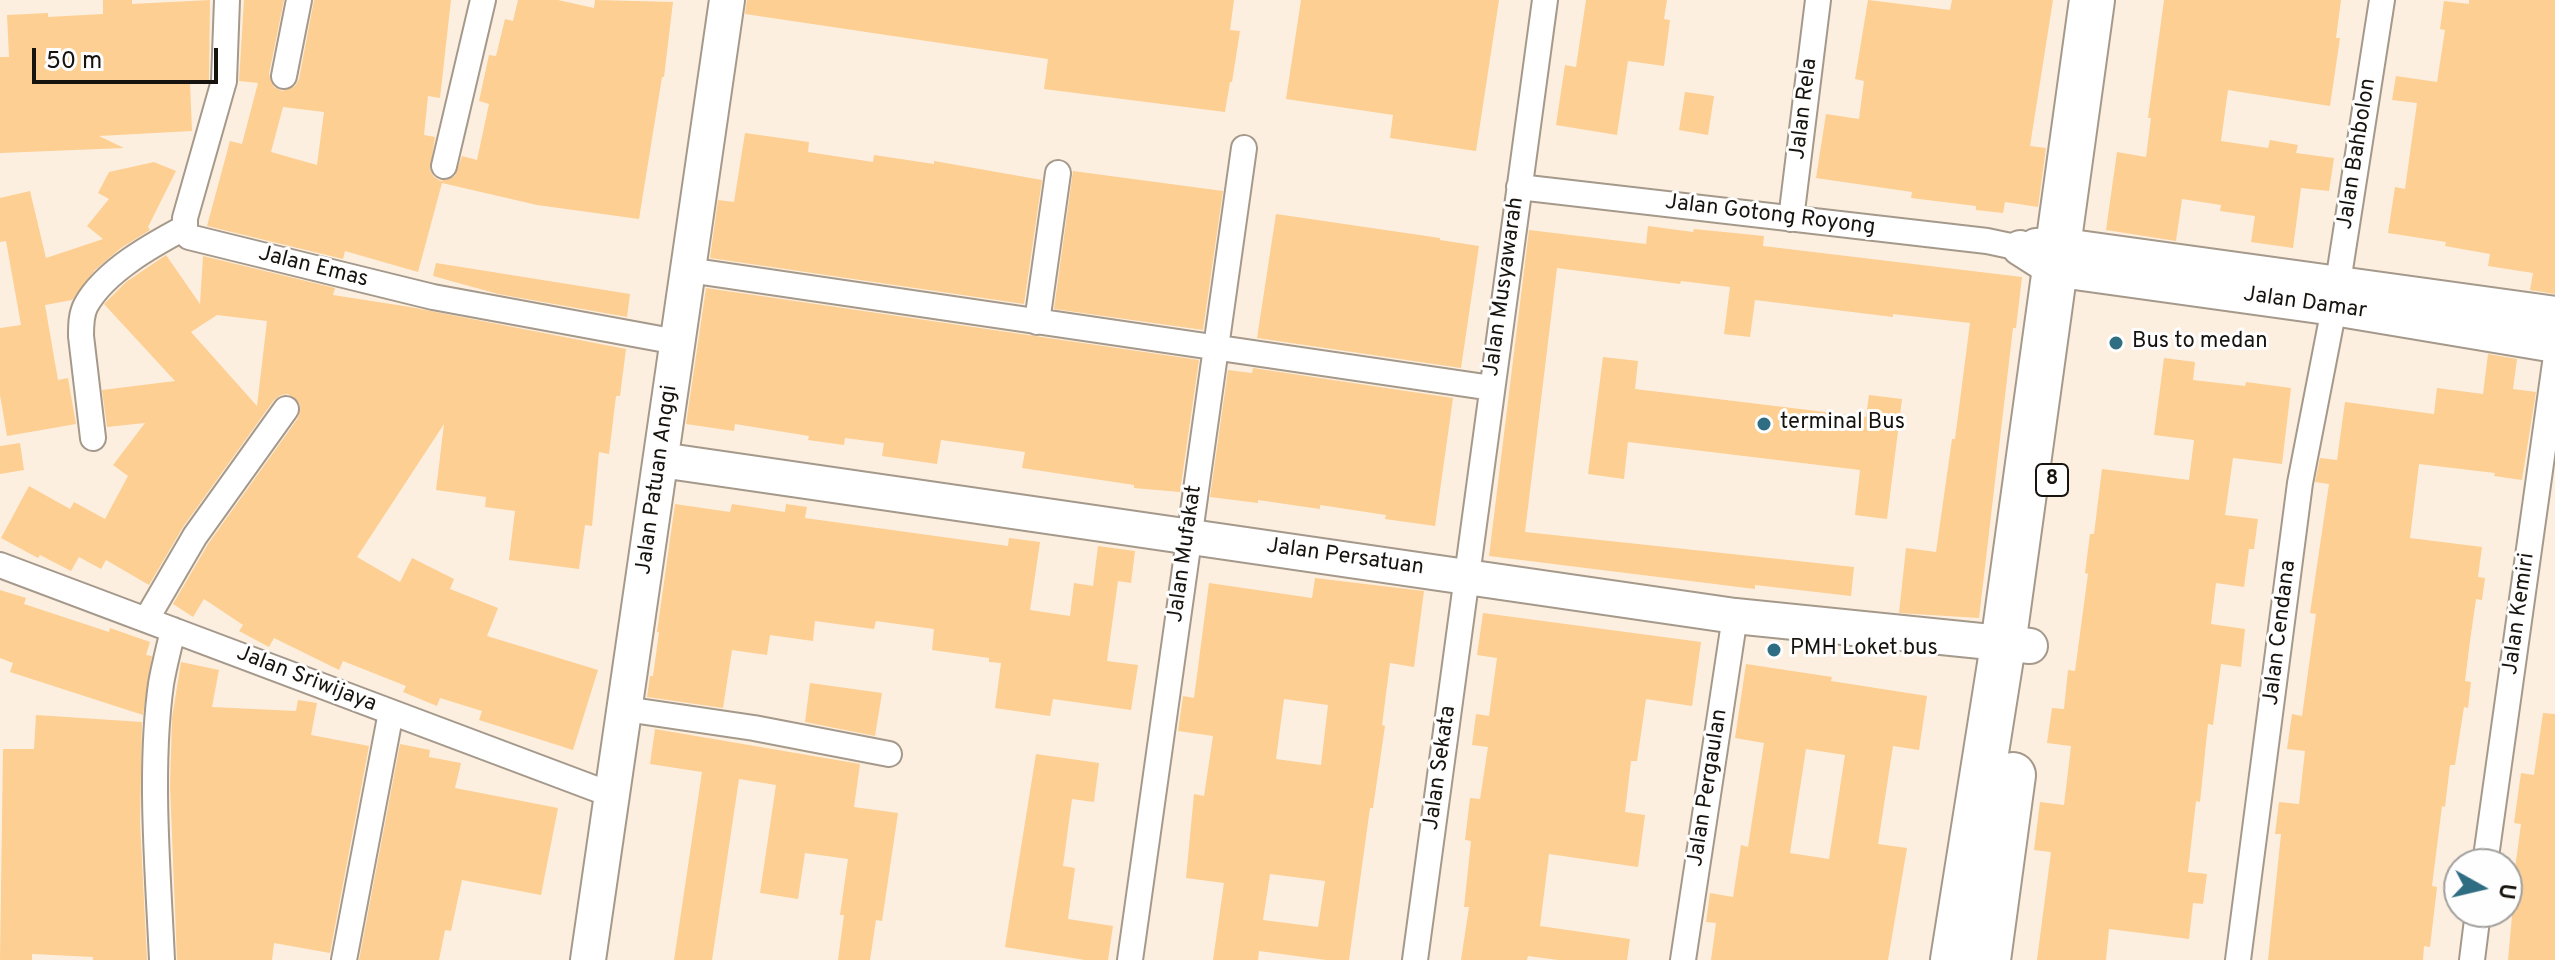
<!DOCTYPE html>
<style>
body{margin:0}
#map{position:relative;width:2555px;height:960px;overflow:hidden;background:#fcefe0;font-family:Overpass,sans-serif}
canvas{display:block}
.north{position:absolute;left:2443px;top:848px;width:80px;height:80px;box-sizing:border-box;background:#fefefe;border:2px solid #a2a09e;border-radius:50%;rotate:98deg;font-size:22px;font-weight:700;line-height:32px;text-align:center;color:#17130e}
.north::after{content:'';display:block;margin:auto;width:28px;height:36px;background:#2f6d83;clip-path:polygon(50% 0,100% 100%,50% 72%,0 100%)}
.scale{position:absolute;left:32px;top:48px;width:186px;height:36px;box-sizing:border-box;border:4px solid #17130e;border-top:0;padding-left:10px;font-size:24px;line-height:28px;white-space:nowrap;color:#17130e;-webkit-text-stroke:6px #fefefe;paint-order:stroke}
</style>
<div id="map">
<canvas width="2555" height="960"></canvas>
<div class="north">U</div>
<div class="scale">50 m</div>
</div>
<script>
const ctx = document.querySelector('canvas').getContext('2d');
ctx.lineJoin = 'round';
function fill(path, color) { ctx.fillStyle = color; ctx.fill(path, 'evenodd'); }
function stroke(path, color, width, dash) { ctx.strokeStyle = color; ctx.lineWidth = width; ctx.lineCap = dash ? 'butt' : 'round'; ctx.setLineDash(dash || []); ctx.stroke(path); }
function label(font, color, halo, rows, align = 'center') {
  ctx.font = font + ' Overpass,sans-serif'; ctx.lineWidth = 6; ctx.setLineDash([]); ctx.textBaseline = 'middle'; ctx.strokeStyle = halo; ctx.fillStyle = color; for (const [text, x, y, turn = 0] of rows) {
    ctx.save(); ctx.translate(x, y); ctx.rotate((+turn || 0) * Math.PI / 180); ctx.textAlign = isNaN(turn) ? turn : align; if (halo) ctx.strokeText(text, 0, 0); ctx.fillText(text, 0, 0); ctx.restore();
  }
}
fill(new Path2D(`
 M103,0H132V4L210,0L209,79L208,82L190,83L192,131L99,136L124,148L0,153V57H9L7,15L48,13V17L103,14Z
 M244,0H284L269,74L274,87L282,91L295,86L299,79L314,0H451L440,98L428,96L424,135L435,137L430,170L434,177L441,181L455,176L462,156L477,160L489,104L479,101L489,55L496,56L505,19L513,21L518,0H558L594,8L595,0L673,2L664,77H662L639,219L537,205L442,183L418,272L345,251L343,259L207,226L230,141L242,144L258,83L239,81ZM283,107L324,112L317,165L271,152Z
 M747,0H1234L1230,30L1240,31L1232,82H1230L1225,112L1044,89L1048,59L745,14Z
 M1301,0H1499L1476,151L1390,138L1393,115L1286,99Z
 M1586,0H1667L1664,19L1670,20L1664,66L1628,61L1617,135L1556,125L1565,65L1576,67Z
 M1868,0L1950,10L1952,0H2053L2030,146L2046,148L2038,207L2005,202L2003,213L1976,210V206L1911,198L1912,192L1816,178L1826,114L1859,119L1864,81L1855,79Z
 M2164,0H2341L2336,38H2340L2330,106L2228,90L2221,141L2268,148L2270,140L2298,145L2296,153L2334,158L2329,191L2301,188L2293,248L2251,242L2255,216L2220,211L2221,205L2182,199L2176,241L2106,230L2117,152L2146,157L2151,118H2148Z
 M2469,0H2555V294L2530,290L2533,273L2488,266L2490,254L2445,246L2446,242L2388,233L2395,187L2405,189L2417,103L2392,100L2396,76L2437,82L2445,30L2440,29L2444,1L2469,4Z
 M1685,92L1714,96L1708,135L1679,130Z
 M745,133L809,142L808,152L873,162L874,155L934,164V161L1042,180L1024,304L710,258L718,200L734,202Z
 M154,162L176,171L148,227L150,230L121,248L95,270L72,300L45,305L58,380L68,378L76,424L7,436L0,395V328L21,325L6,241L0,242V198L30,191L46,258L103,239L87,226L109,199L98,193L109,172Z
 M1073,171L1223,191L1203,330L1054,309Z
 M1276,214L1440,238V240L1479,246L1461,368L1257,338Z
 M1648,226L1693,232L1694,229L1764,236L1763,246L2022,277L2016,328H2013L1979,618L1899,613L1906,548L1936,552L1952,439H1955L1970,323L1893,314V317L1755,300L1750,337L1724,334L1730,287L1681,281L1680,284L1557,268L1525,532L1854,567L1851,596L1755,585V589L1489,556L1529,230L1646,244Z
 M166,255L200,304L203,256L335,288L333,295L410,307L626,349L620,396H616L609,454L599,452L592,526L585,525L579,569L509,560L515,511L485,507L486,497L436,490L444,424L357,557L400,582L412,558L454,579L450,589L498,608L487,636L598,670L573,750L479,720L482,711L440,698L437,706L403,692L406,686L343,661L339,670L274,638L269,647L239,631L243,625L204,599L193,617L173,604L208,544L298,418L300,404L288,394L281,395L274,400L183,527L149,585L106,560L101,569L79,557L71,571L40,555L38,558L1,538L29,486L70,509L74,502L105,519L128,476L113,465L145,423L107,427L102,390L175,381L104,304L126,282ZM217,315L267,321L257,406L191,332Z
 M436,263L630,294L627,317L498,294L433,276Z
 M706,288L1199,360L1180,492L1134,488V485L1022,468L1025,452L941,440L937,464L882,456L884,443L845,438L844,445L808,440L809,436L735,424L734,431L686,424Z
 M2488,354L2517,359L2513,389L2536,392L2522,480L2494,476L2495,473L2419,464L2410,538L2482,547L2478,577L2485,578L2482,600L2476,599L2470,641L2465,681L2471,682L2468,708L2464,707L2455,765H2450L2445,807L2442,806L2432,886L2437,887L2430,947L2424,946L2423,960H2268L2281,834H2275L2279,802L2299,804L2305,751L2287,749L2292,714L2302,716L2316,614L2310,613L2329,484L2315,482L2320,458L2337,460L2345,402L2434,414L2437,388L2483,394Z
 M1603,357L1638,361L1635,389L1866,417L1869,395L1902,399L1887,519L1855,515L1860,470L1628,442L1624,479L1588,474Z
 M2164,358L2195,362L2193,380L2245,386L2246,382L2291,388L2282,464L2233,458L2225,515L2258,519L2254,549H2249L2244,587L2216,583L2211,624L2245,629L2241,667L2221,664L2213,725L2208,724L2200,802L2196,801L2188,872L2207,874L2203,904L2193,903L2189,939L2109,929L2106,960H2037L2051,852L2034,850L2040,802L2064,805L2071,746L2047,743L2052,708L2064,709L2068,670L2075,671L2088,574L2085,573L2090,534H2094L2102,469L2189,480L2194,440L2154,435Z
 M1253,368L1453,398L1435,526L1385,519L1386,515L1320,505V509L1258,500V503L1210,497L1228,370L1252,373Z
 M20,443L24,470L0,474V446Z
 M675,504L730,512L732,504L785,512L786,504L807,507L805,518L1008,546L1009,538L1040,542L1030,610L1070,616L1074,583L1093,586L1098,546L1135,551L1131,583L1118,581L1107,661L1138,665L1131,710L1053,699L1050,716L995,708L1001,663L989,662V658L932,650L934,629L876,621L874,629L815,621L813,641L770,635L767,655L732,650L723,708L647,697L650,676H653L659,632H657Z
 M1315,578L1424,591L1414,667L1390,663L1382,725L1385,726L1373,808H1370L1349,960H1326L1259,951L1258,960H1213L1224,883L1186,878L1194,794L1204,796L1213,736L1178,731L1183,696L1194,698L1209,583L1312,598ZM1284,699L1328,705L1321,765L1276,759ZM1270,874L1325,881L1318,927L1263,920Z
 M0,590L26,598L24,604L109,632L110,628L150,642L146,655L152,656L143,715L10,672L13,663L0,658Z
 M1483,613L1701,642L1692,706L1646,699L1637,761H1631L1625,812L1645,815L1638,867L1549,854L1540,926L1630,939L1627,960H1558L1528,956L1527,960H1461L1469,907H1464L1471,841L1465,840L1470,798L1480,799L1488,747L1472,745L1476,714L1489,716L1497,658L1477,655Z
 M181,662L219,670L212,707L296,711L298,700L317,703L311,735L369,746L330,953L274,943L272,960H177L170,786L172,718Z
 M1746,664L1832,677L1831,681L1927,696L1919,750L1893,746L1878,844L1907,848L1888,960H1711L1716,923L1706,922L1710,893L1733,897L1741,845L1748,847L1764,743L1735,738ZM1806,749L1845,755L1829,859L1790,853Z
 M810,683L882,693L875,736L805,722Z
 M2543,713L2555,714V960H2508L2513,905L2507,904V883L2513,884L2521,824L2514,823L2521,773L2534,775Z
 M36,715L142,722L140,822L147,960H93V957L32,954V960H0L3,749H34Z
 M655,729L860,764L854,807L898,813L882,921L876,920L870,960H838L844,915H840L848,859L805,853L798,899L760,893L776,785L739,779L712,960H674L702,772L650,764Z
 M400,744L430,750L429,757L461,763L455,788L558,808L541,895L462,880L451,931L445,930L439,960H359Z
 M1036,754L1099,763L1094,802L1072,799L1063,866L1075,868L1068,919L1113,926L1108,960H1085L1005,947Z`), '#fdcf92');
const street = new Path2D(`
 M227,0L224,81L185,218V233L189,237L433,297L677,342
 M284,76L299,0
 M444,166L483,0
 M1519,187L1987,241L2020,248
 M1791,219L1818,0
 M688,270L1492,388
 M1037,322L1058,173
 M93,438L81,336C81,326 81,314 86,305C105,271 152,245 184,228
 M0,565L612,795
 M146,620L195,536L286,409
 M625,709L754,728L889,754
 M2485,864L2555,363
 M162,960C158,872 149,770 161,684C164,666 169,648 173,630
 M344,960L391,712
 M1130,960L1244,148
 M1415,960L1545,0
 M1683,960L1735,616
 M2238,960L2300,483L2334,308L2382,0
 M2472,960L2478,912`);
const secondary = new Path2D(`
 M2036,246L2057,245L2555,314
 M2020,248L2053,269L2334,308L2555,345
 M661,460L1735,616L2030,646
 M588,960L727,0`);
const highway = new Path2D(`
 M1953,960L2003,645L2092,0
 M1988,960L2013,775`);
stroke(street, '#a5998b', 28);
stroke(secondary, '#a5998b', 38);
stroke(highway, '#a5998b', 48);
stroke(street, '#fff', 24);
stroke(secondary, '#fff', 34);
stroke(highway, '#fff', 44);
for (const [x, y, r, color] of [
 [2116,343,8,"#2f6d83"],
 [1764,424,8,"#2f6d83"],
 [1774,650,8,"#2f6d83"]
]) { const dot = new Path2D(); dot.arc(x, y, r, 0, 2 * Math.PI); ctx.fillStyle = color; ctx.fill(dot); stroke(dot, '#fefefe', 3); }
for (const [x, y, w] of [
 [2052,480,32]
]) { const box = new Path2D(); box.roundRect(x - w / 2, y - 16, w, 32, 6); ctx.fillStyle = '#fefefe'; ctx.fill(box); stroke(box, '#17130e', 2); }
label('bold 20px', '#17130e', null, [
 ["8",2052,480]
]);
label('22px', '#17130e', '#fefefe', [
 ["Jalan Rela",1805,109,-83],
 ["Jalan Bahbolon",2358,154,-81],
 ["Jalan Gotong Royong",1770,216,7],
 ["Jalan Emas",313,268,14],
 ["Jalan Musyawarah",1505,287,-82],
 ["Jalan Damar",2305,304,8],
 ["Jalan Patuan Anggi",658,480,-82],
 ["Jalan Mufakat",1186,554,-82],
 ["Jalan Persatuan",1345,558,8],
 ["Jalan Kemiri",2520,614,-82],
 ["Jalan Cendana",2281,633,-83],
 ["Jalan Sriwijaya",306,680,21],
 ["Jalan Sekata",1441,768,-82],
 ["Jalan Pergaulan",1709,788,-81]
]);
label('22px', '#17130e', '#fefefe', [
 ["Bus to medan",2132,343],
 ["terminal Bus",1780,424],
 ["PMH Loket bus",1790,650]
], 'left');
</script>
